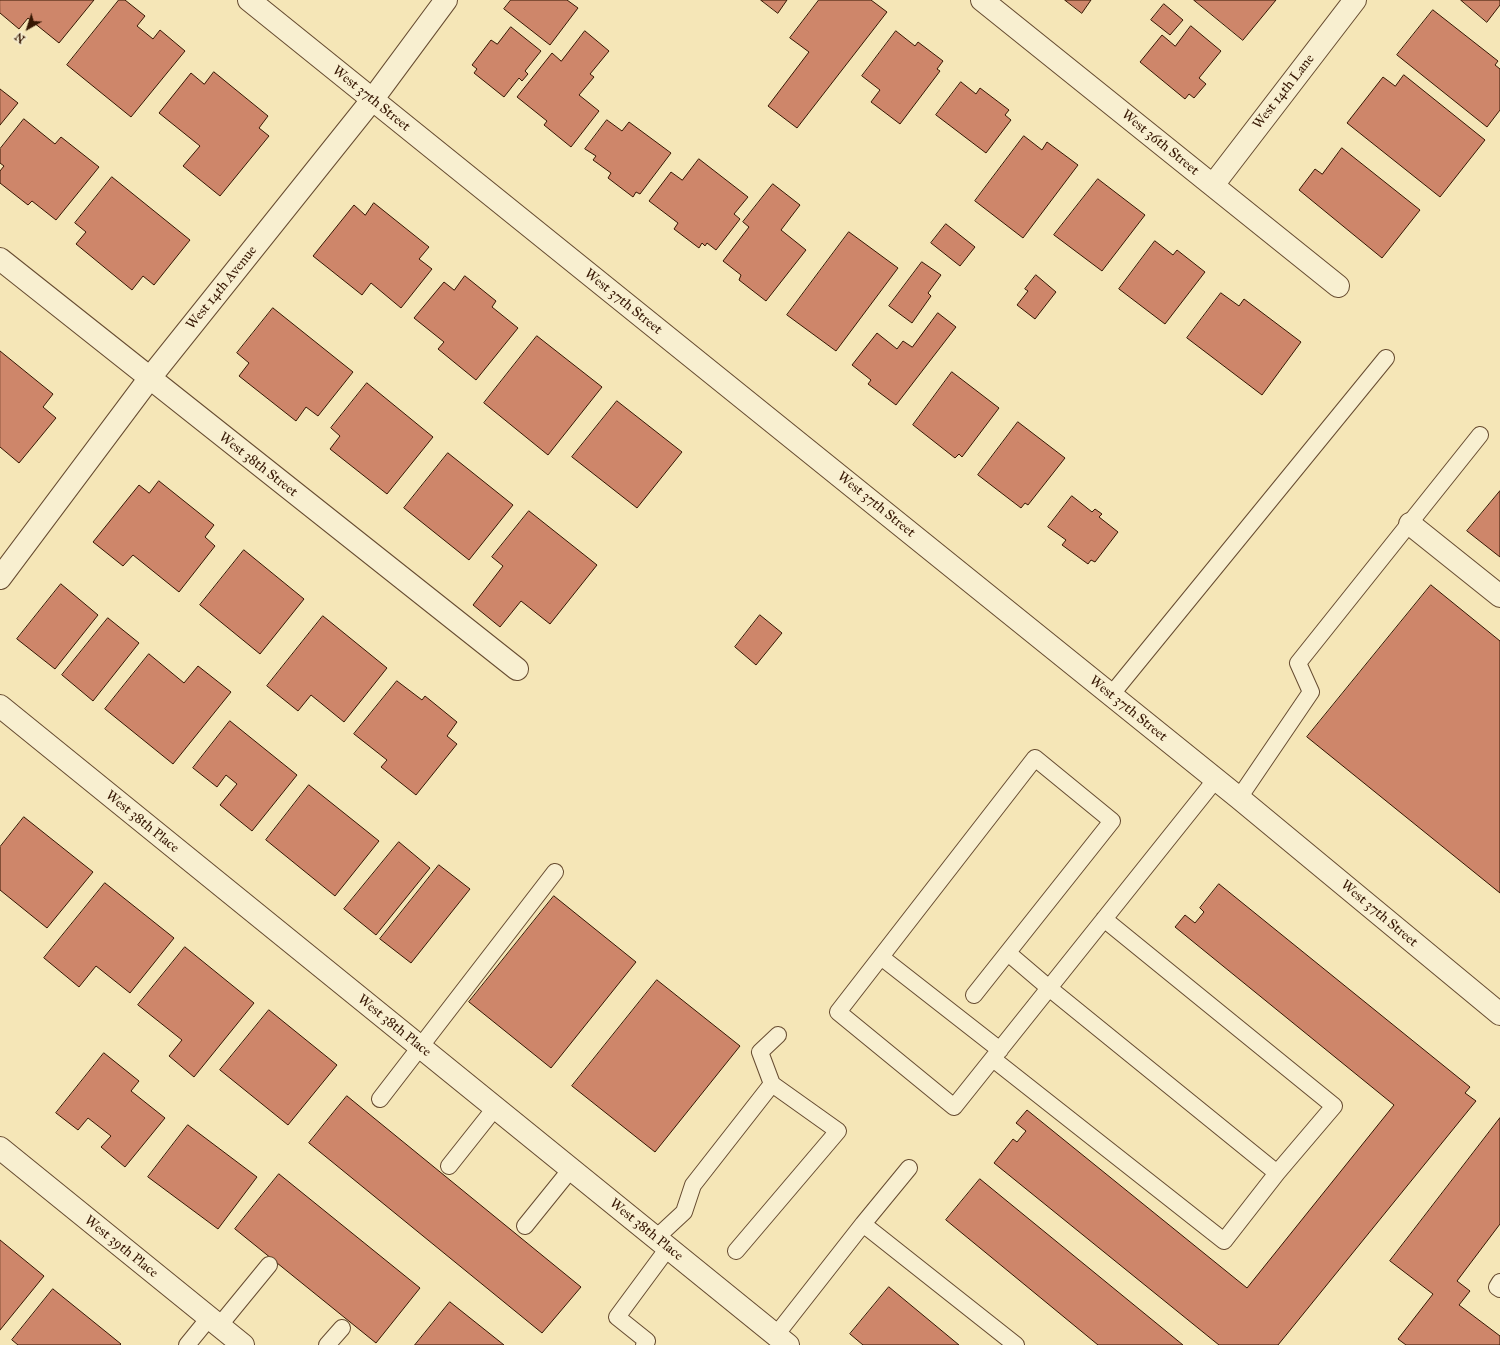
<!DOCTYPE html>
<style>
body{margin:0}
#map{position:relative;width:1500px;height:1345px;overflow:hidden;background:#f5e6b7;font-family:"IM FELL Great Primer",serif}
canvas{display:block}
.north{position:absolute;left:8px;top:8px;width:40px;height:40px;-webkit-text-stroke:3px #f8efd0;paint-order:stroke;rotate:219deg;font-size:11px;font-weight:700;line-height:16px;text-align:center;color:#361703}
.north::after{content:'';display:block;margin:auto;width:14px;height:18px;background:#361703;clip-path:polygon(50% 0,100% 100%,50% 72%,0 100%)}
</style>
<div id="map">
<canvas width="1500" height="1345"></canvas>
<div class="north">N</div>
</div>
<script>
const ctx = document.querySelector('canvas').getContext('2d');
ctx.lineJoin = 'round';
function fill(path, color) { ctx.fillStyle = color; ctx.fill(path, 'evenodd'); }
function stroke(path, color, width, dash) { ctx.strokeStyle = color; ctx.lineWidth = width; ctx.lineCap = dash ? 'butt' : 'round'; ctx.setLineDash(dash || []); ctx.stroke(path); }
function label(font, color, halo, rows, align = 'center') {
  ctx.font = font + ' "IM FELL Great Primer",serif'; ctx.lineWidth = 3.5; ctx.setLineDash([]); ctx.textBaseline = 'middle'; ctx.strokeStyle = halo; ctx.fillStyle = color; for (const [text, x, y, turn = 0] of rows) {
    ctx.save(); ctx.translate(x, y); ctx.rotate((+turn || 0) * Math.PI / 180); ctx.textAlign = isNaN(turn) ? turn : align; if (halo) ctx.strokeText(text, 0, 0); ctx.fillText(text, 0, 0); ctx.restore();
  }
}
const building = new Path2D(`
 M0,0H94L59,43L28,18L19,29L0,13Z
 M119,0H125L145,16L137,26L153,39L160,30L185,51L131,117L67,65Z
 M511,0H567L578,8L550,45L504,9Z
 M761,0H787L778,13Z
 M819,0H871L887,12L797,128L768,106L809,52L790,38Z
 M1065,0H1091L1082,13Z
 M1194,0H1276L1243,40Z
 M1461,0H1500V5L1487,22Z
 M1164,4L1183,20L1170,35L1151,20Z
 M1433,10L1498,61L1495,65L1500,69V110L1487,127L1397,55Z
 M1191,26L1221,51L1199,78L1206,84L1194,98L1189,94L1185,99L1140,62L1162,35L1175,46Z
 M511,27L541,51L525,71L528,74L522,81L519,78L504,97L474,73L477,69L472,65L491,40L497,44Z
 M585,31L609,51L590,74L594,77L579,95L599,111L571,147L544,125L547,121L517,97L552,53L561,61Z
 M896,31L915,46L918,42L943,61L937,69L940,71L900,124L871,102L880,90L862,76Z
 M214,72L268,116L259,128L269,136L220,196L183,166L200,146L159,113L191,73L204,84Z
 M1404,75L1485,140L1440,197L1347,123L1383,77L1395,86Z
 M961,82L976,94L980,88L1009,110L1005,115L1011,120L986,153L936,115Z
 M0,89L18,103L0,125Z
 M24,119L55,144L61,137L99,167L56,220L32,201L28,205L0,183V171L4,166L0,163V149Z
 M607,120L622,131L629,122L671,153L640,194L636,192L633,197L608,178L611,173L593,160L596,156L585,149Z
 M1024,136L1042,150L1047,142L1078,165L1023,238L975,201Z
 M1342,148L1420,210L1382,258L1299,190L1315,169L1322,174Z
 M699,159L748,197L734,214L740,219L716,250L707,243L705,246L702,243L699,248L674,229L678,223L649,201L671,172L682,180Z
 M112,177L190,240L154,285L143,276L132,290L76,244L86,232L75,223Z
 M1098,179L1145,215L1102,271L1054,235Z
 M773,184L800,205L781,230L806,250L766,301L739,280L741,275L723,261L749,227L743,222Z
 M374,203L429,247L419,259L432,269L401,308L371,283L362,295L313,256L354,205L365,215Z
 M946,224L975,247L960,266L931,243Z
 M849,232L898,268L836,351L787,315Z
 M1155,241L1173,255L1177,250L1205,272L1165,324L1119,289Z
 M922,262L941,275L928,293L931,296L912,323L889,306Z
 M1036,275L1056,292L1035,319L1017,305L1028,291L1025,289Z
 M465,276L496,301L492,307L518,328L476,380L438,349L444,342L414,318L444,282L454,290Z
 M1221,293L1239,306L1244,299L1301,342L1262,395L1187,338Z
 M273,308L353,372L318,416L306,407L296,421L239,376L249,363L237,353Z
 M938,313L956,327L896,405L868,384L871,380L852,365L877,333L897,349L903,341L912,347Z
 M537,336L602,387L548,455L484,403Z
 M0,351L53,394L43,407L56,418L19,463L0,447Z
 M952,372L999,408L962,457L959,454L955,458L913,425Z
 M367,383L433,437L387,494L330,449L340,436L331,428Z
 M617,401L682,452L637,508L572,457Z
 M1018,422L1065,458L1028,505L1025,503L1021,508L978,475Z
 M448,453L513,505L469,560L404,508Z
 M159,481L214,525L205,537L215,546L179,592L133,555L123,566L93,542L139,485L149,493Z
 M1500,491V557L1467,531Z
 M1072,496L1092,512L1095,509L1102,514L1099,517L1118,532L1095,562L1091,560L1088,564L1062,545L1066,540L1048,527Z
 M529,511L597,565L550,624L521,601L500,627L473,605L503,566L492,557Z
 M244,550L304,599L260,654L200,605Z
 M61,584L98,615L55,669L17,639Z
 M1431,585L1500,641V893L1307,737Z
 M760,615L782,633L756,665L735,647Z
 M323,616L387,668L344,722L311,695L298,711L267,686Z
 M108,618L139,643L93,701L62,675Z
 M149,654L184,683L198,666L231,692L173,764L105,709Z
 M397,681L422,700L425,696L457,722L447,736L457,744L416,795L381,767L387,760L354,734Z
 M230,721L297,775L252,831L220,805L237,784L226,775L217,787L193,768Z
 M309,785L379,841L335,896L266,840Z
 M24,817L93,872L47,928L0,890V847Z
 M399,842L430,868L376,935L344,909Z
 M439,865L470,889L411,963L380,939Z
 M105,883L174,938L130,993L96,966L79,987L44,958Z
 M1219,884L1470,1087L1465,1093L1476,1101L1278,1345H1219L994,1163L1013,1139L1017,1142L1026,1131L1016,1123L1027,1110L1247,1288L1394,1105L1175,927L1185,915L1195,923L1204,912L1200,908Z
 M554,896L636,962L551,1068L469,1002Z
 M185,947L254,1003L194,1077L169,1056L182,1040L138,1005Z
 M657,980L740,1046L655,1152L572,1086Z
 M269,1010L337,1065L288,1125L220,1070Z
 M104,1053L139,1081L131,1091L165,1118L125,1167L101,1147L111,1136L88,1118L78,1130L56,1113Z
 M347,1096L581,1287L542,1333L309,1143Z
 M1500,1118V1224L1457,1281L1470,1291L1459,1305L1500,1336V1345H1406L1398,1339L1433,1294L1390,1261Z
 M188,1125L257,1177L218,1229L148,1177Z
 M279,1174L420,1288L376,1343L235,1229Z
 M980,1179L1183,1345H1098L946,1220Z
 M0,1240L44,1276L0,1330Z
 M889,1287L959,1345H863L850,1334Z
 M53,1289L121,1344L120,1345H18L12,1340Z
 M450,1302L504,1345H415Z`);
fill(building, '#ce866a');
stroke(building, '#361703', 1);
const service = new Path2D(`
 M1111,695L1386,358
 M1239,798L1311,692L1298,663L1480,435
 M1104,919L1334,1106L1277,1173
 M881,957L1000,1050
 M974,995L1112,821L1035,758L838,1012L954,1107L1216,779
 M993,1059L1224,1241L1277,1173L1049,988L1008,953
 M380,1099L555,872
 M449,1166L495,1108
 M863,1224L909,1168
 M525,1226L571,1169
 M656,1238L684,1212L693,1185L772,1084L760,1052L778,1035
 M736,1251L838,1131L772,1084
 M1500,1282L1497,1287L1500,1289
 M219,1326L269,1265
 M776,1335L863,1224L1016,1345
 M187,1345L209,1318
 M327,1345L342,1328
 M644,1345L647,1341L617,1317L668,1248`);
const minor = new Path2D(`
 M982,0L1338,286
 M1213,185L1355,0
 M0,259L517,669
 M1410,524L1500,596
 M0,578L149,379L372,100L446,0
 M0,706L788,1345
 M0,1148L243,1345`);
const tertiary = new Path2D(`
 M249,0L1239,798L1500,1014`);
stroke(service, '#664b30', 18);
stroke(minor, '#664b30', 24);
stroke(tertiary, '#664b30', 24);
stroke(service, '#f8efd0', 16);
stroke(minor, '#f8efd0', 22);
stroke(tertiary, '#f8efd0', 22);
label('14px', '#361703', '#f8efd0', [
 ["West 14th Lane",1284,92,-52],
 ["West 37th Street",371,99,39],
 ["West 36th Street",1160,143,39],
 ["West 14th Avenue",222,288,-51],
 ["West 37th Street",623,302,39],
 ["West 38th Street",258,465,38],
 ["West 37th Street",876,505,39],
 ["West 37th Street",1128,709,39],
 ["West 38th Place",142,822,39],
 ["West 37th Street",1379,914,40],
 ["West 38th Place",394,1026,39],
 ["West 38th Place",646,1230,39],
 ["West 39th Place",121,1247,39]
]);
</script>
